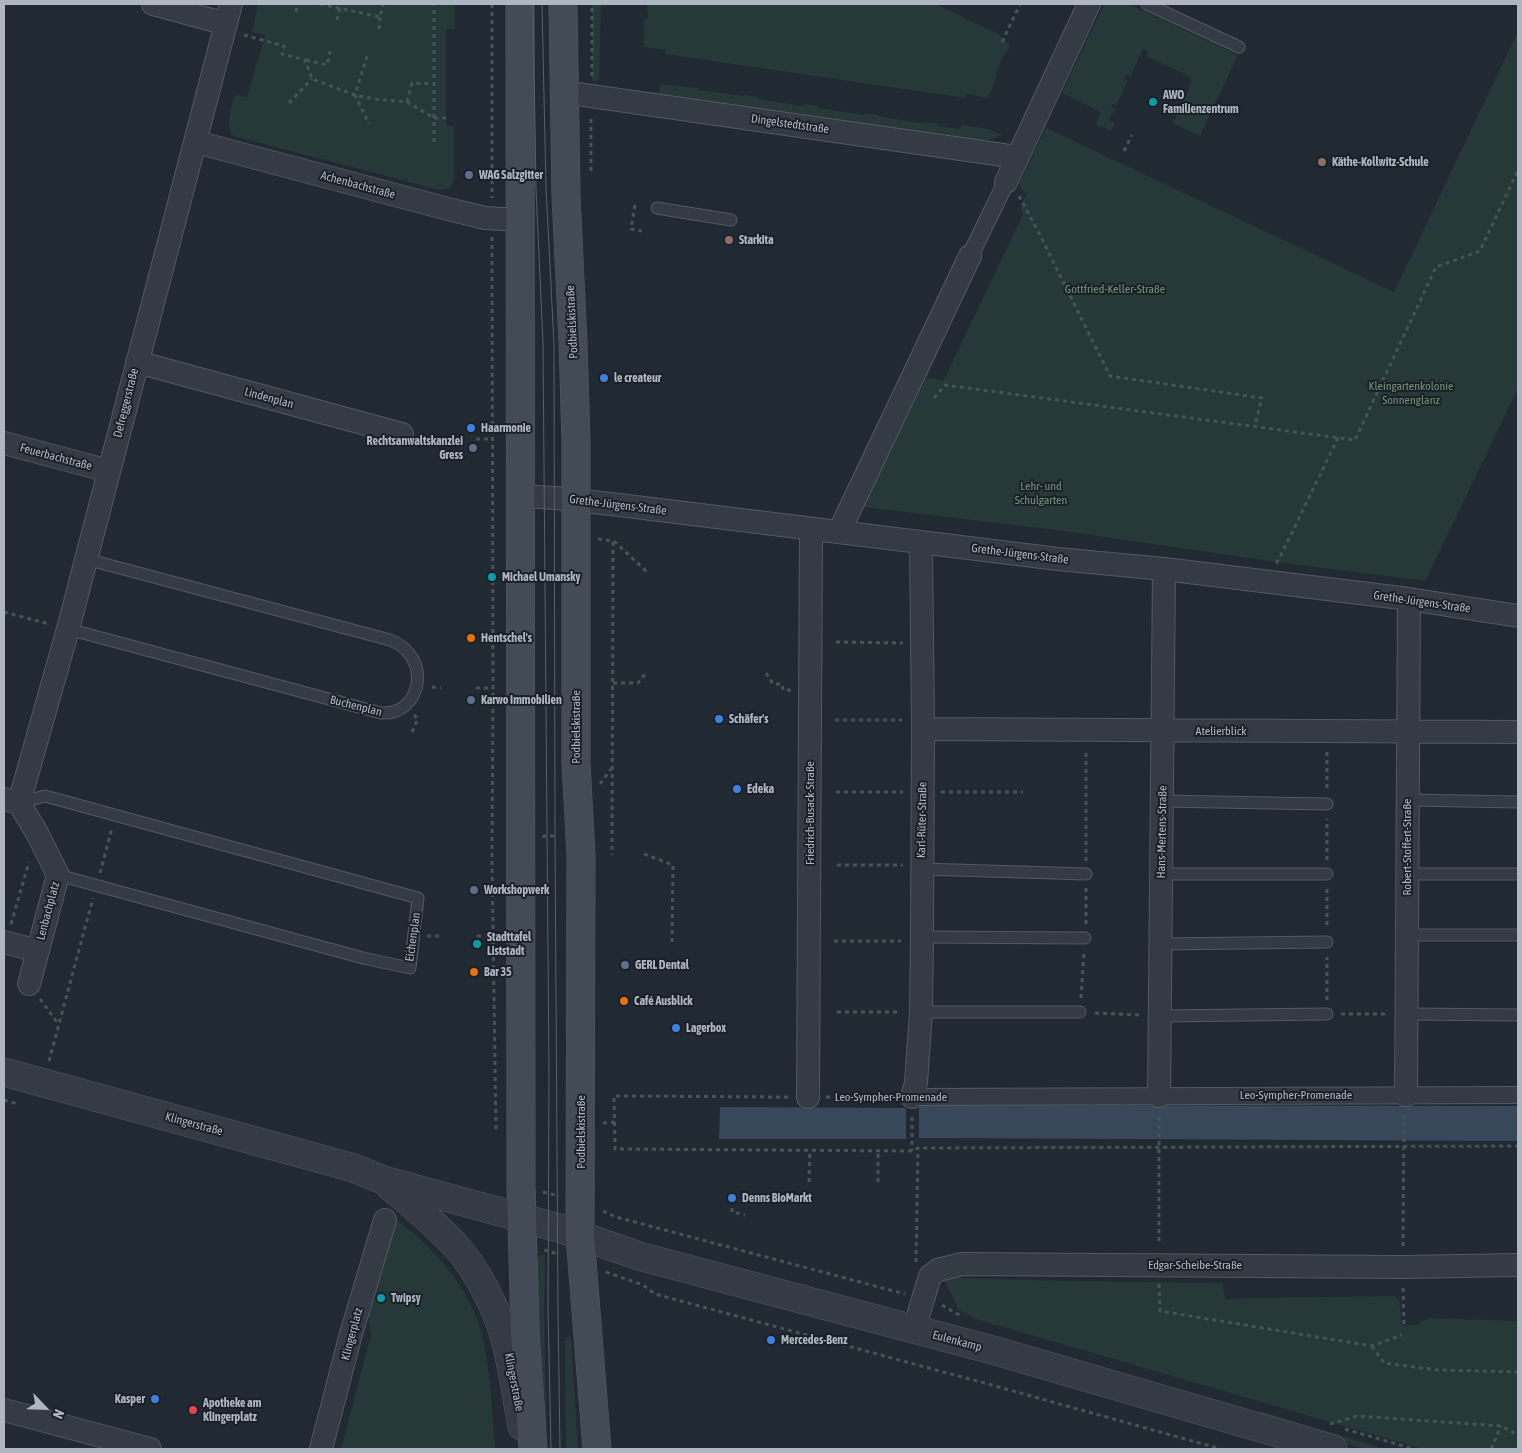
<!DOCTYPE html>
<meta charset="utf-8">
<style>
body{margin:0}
#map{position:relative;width:1522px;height:1453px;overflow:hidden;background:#212933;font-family:"Asap Condensed",sans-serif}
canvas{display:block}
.frame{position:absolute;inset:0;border:5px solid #afb6c1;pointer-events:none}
.north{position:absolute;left:20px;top:1383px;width:50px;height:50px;-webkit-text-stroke:4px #1a2028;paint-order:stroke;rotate:114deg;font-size:14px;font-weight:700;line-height:20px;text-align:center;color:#afb6c1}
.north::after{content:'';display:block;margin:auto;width:18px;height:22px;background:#afb6c1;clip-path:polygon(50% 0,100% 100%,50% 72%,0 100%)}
</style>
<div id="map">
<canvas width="1522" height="1453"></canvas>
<div class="frame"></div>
<div class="north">N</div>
</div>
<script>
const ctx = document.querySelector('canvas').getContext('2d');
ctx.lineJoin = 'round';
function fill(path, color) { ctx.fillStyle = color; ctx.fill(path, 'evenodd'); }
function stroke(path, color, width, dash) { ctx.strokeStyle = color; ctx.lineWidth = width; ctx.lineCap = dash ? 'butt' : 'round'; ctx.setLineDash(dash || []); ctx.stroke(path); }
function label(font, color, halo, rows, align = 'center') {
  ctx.font = font + ' "Asap Condensed",sans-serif'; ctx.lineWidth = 4; ctx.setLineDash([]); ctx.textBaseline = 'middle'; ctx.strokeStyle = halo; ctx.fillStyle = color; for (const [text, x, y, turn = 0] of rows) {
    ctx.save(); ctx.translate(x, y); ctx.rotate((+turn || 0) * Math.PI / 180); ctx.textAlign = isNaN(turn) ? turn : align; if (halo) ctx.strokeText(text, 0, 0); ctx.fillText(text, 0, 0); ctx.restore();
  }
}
fill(new Path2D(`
 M258,4H455V29H446V126H454V179L450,188L440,190L233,136C225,124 231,111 234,97L237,95L247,97L265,35L252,32Z
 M592,4H601L599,81H592Z
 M647,4H935L961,16V17L999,34L1010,46L1006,55L1004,54L995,73L997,74L993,84L994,85L988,98L966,94L965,98L665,54L666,50L644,47V19L648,18Z
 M1104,4H1129L1238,55L1200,136L1173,123L1192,82L1190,81L1191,77L1146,56L1148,51L1143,49L1130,77L1126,75L1124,79L1128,80L1116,106L1113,104L1111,107L1115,109L1109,120L1115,123L1111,131L1096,124L1101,112L1062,93Z
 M1518,31V389L1425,581L1276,562L1064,531L863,507L926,378L944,380L1023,214L1020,208L1026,195L1019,184L1046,128L1394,292Z
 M660,84L698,88V90L744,96V95L758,97V99L803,106L804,104L818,106V108L864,115V113L878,115V116L925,124V122L938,124V126L960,129L962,125L989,129L1002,135L986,141L659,95Z
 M393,1218C430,1242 472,1290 482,1335C491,1372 492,1412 495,1449H341L371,1335L368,1314Z
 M545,1254L544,1311L547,1449H541L534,1259L540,1255Z
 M958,1278L1071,1281L1223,1283L1225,1300L1248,1298L1393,1296L1399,1300L1402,1325H1416L1429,1318L1518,1321V1449H1423L976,1319L957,1309V1305L944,1280Z
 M565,1337H571L578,1449H566Z
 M1260,1411L1385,1449H1363L1260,1419Z`), '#273838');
fill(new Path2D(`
 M919,1105L1518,1106V1141L919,1138Z
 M720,1107L906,1108V1139H719Z`), '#39475b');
const service = new Path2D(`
 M1147,4L1239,47
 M657,208L731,220
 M68,629L381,713C421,716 434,657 390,640L86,559
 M1408,800L1518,802
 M1162,801L1327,804
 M19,803L45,796L418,898L410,968L363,958L58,875
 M922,869L1086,874
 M1161,874H1327
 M1407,874H1518
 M1407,935H1518
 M922,937L1085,938
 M1160,944L1327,942
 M921,1012H1080
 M1407,1014L1518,1015
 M1159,1016L1327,1014`);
const pedestrian = new Path2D(`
 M970,256L1006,182
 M912,1097L1518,1095`);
const minor = new Path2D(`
 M153,4L226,24
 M563,92L1017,157
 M196,142L448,209L485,218L521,220
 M1006,182L1089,4
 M137,362L402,434
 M4,443L109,471
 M521,496L555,498L611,504L1058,559L1164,569L1409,599L1518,616
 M839,532L970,256
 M923,729L1518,732
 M4,799L19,803L37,833L58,875L29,984
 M19,803L68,629L231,4
 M4,942L38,951
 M1406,1095L1409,599
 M1159,1096L1164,569
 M808,1097L811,529
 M912,1097L916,1083L921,1012L922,937L923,729L921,542
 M914,1329L930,1276L938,1270L962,1264L1403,1267L1518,1265
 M4,1410L150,1449
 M321,1449L351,1334L385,1220`);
const tertiary = new Path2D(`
 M4,1072L354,1168L383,1180L559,1228L639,1256L996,1351L1333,1449
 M390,1186C412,1205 435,1224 455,1245C477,1269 499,1312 506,1343C513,1371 517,1399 522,1426`);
const secondary = new Path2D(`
 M520,4L521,1184L525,1332L533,1449
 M563,4L566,196L573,342L576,441V763L581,855L580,1236L597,1449`);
stroke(service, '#525962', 13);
stroke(pedestrian, '#525962', 18);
stroke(minor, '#525962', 24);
stroke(tertiary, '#525962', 29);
stroke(secondary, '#525962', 29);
stroke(new Path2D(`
 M320,4L380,17L383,4
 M492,4V198
 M296,12L297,4
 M337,20L340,8
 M379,29L380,17
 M244,35L284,46L282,54L305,60L312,79L355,95L374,99L407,102L434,118H446
 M1002,42L1020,4
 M367,56L355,95L369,124
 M306,60L327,65L331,48
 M592,76V4
 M407,102L412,83L434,84
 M289,103L312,79
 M434,142V4
 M1124,151L1132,135
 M591,171V117
 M1019,196L1039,233L1110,376L1262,398L1255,424L1256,426
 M635,205L631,229L642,231
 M492,237L493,688L492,860L496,1133
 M934,398L945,385L1355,440L1436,267L1480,251L1518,170
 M422,437L441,439
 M476,439H493
 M598,539L613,541L612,855
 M614,541L647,572
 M1276,563L1279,559L1338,438
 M4,612L49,624
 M836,642L903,643
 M766,673L773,684H782L783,690H791
 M613,683H638L645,674
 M432,687L441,688
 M476,688H493
 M835,720H902
 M412,732L418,719L414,715
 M1327,752V790
 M600,784L611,769
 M836,792H903
 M941,792H1023
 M544,838V836H558
 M644,854L673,865L672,946
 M1327,860V819
 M1086,861V750
 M837,865H903
 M100,873L112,828
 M1327,889V928
 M11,924L29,862
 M1086,924V887
 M427,936H442
 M477,936H494
 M834,941H901
 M1081,998L1084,952
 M40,999L59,1025
 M1327,1000V957
 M837,1012H900
 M1095,1013L1141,1015
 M1341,1014H1387
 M49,1061L93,898
 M788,1097L614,1096L615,1149L912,1151L918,1148L1518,1146
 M826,1097H893
 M4,1100L18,1104
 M912,1117V1151
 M1159,1117V1245
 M603,1123L615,1122
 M809,1182L810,1150
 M878,1182V1151
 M543,1192L559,1196
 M732,1200V1212L745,1215
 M603,1211L616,1217L905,1294
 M1403,1246L1404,1115
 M544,1250L558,1254
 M916,1262L918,1148
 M606,1272L643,1285L655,1294L988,1384L1221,1449
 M1159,1284L1160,1311L1372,1346L1402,1335
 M1403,1288L1404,1324
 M942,1305L963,1317
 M1372,1346L1384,1363L1438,1370L1518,1372
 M1330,1424L1357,1416L1501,1426L1518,1435
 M1345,1429L1414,1449
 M1491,1449L1501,1426`), '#455456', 3, [4, 4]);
stroke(service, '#353b44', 11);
stroke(pedestrian, '#353b44', 16);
stroke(minor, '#353b44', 22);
stroke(tertiary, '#353b44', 28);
stroke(secondary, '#434b56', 28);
stroke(new Path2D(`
 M533,4L536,188L543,344L549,1074L548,1309L551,1449
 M542,4L546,188L554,344L555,836L558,1309L560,1449`), '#59616c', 1);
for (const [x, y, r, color] of [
 [1153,102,5,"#0f9aa8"],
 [1322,162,5,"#8d6e63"],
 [469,175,5,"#5c6f8a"],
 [729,240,5,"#8d6e63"],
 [604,378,5,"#3f7fe0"],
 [471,428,5,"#3f7fe0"],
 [473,448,5,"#5c6f8a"],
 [492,577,5,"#0f9aa8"],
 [471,638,5,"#e8710a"],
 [471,700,5,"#5c6f8a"],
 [719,719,5,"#3f7fe0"],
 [737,789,5,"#3f7fe0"],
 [474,890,5,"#5c6f8a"],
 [477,944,5,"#0f9aa8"],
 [625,965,5,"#5c6f8a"],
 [474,972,5,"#e8710a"],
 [624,1001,5,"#e8710a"],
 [676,1028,5,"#3f7fe0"],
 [732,1198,5,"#3f7fe0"],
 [381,1298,5,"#0f9aa8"],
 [771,1340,5,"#3f7fe0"],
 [155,1399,5,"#3f7fe0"],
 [193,1410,5,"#e0444e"]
]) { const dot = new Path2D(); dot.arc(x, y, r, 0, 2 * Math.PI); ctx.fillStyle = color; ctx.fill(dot); stroke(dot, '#1a2028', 2); }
label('bold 12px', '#afb6c1', '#1a2028', [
 ["AWO",1163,95],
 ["Familienzentrum",1163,109],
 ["Käthe-Kollwitz-Schule",1332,162],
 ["WAG Salzgitter",479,175],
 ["Starkita",739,240],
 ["le createur",614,378],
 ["Haarmonie",481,428],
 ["Rechtsanwaltskanzlei",463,441,"right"],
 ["Gress",463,455,"right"],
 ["Michael Umansky",502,577],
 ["Hentschel's",481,638],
 ["Karwo Immobilien",481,700],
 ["Schäfer's",729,719],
 ["Edeka",747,789],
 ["Workshopwerk",484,890],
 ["Stadttafel",487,937],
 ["Liststadt",487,951],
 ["GERL Dental",635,965],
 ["Bar 35",484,972],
 ["Café Ausblick",634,1001],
 ["Lagerbox",686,1028],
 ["Denns BioMarkt",742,1198],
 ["Twipsy",391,1298],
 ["Mercedes-Benz",781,1340],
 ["Kasper",145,1399,"right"],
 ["Apotheke am",203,1403],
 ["Klingerplatz",203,1417]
], 'left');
label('12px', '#afb6c1', '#1a2028', [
 ["Dingelstedtstraße",790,124,8],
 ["Achenbachstraße",358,185,15],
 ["Podbielskistraße",572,322,-93],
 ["Lindenplan",269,398,15],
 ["Defreggerstraße",126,403,-76],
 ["Feuerbachstraße",56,457,15],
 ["Grethe-Jürgens-Straße",618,505,7],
 ["Grethe-Jürgens-Straße",1020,554,7],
 ["Grethe-Jürgens-Straße",1422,602,8],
 ["Buchenplan",356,706,14],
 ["Podbielskistraße",576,727,-90],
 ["Atelierblick",1221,731],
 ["Friedrich-Busack-Straße",810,813,-90],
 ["Karl-Rüter-Straße",922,820,-89],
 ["Hans-Mertens-Straße",1162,832,-89],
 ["Robert-Stoffert-Straße",1407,847,-90],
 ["Lenbachplatz",48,911,-75],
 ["Eichenplan",413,937,-82],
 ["Leo-Sympher-Promenade",1296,1095],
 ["Leo-Sympher-Promenade",891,1097],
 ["Klingerstraße",194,1124,15],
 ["Podbielskistraße",581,1132,-90],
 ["Edgar-Scheibe-Straße",1195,1265],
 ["Klingerplatz",352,1334,-75],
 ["Eulenkamp",957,1341,15],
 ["Klingerstraße",514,1382,79]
]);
label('12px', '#719478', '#1a2028', [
 ["Gottfried-Keller-Straße",1115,289],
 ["Kleingartenkolonie",1411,386],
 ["Sonnenglanz",1411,400],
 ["Lehr- und",1041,486],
 ["Schulgarten",1041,500]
]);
</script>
